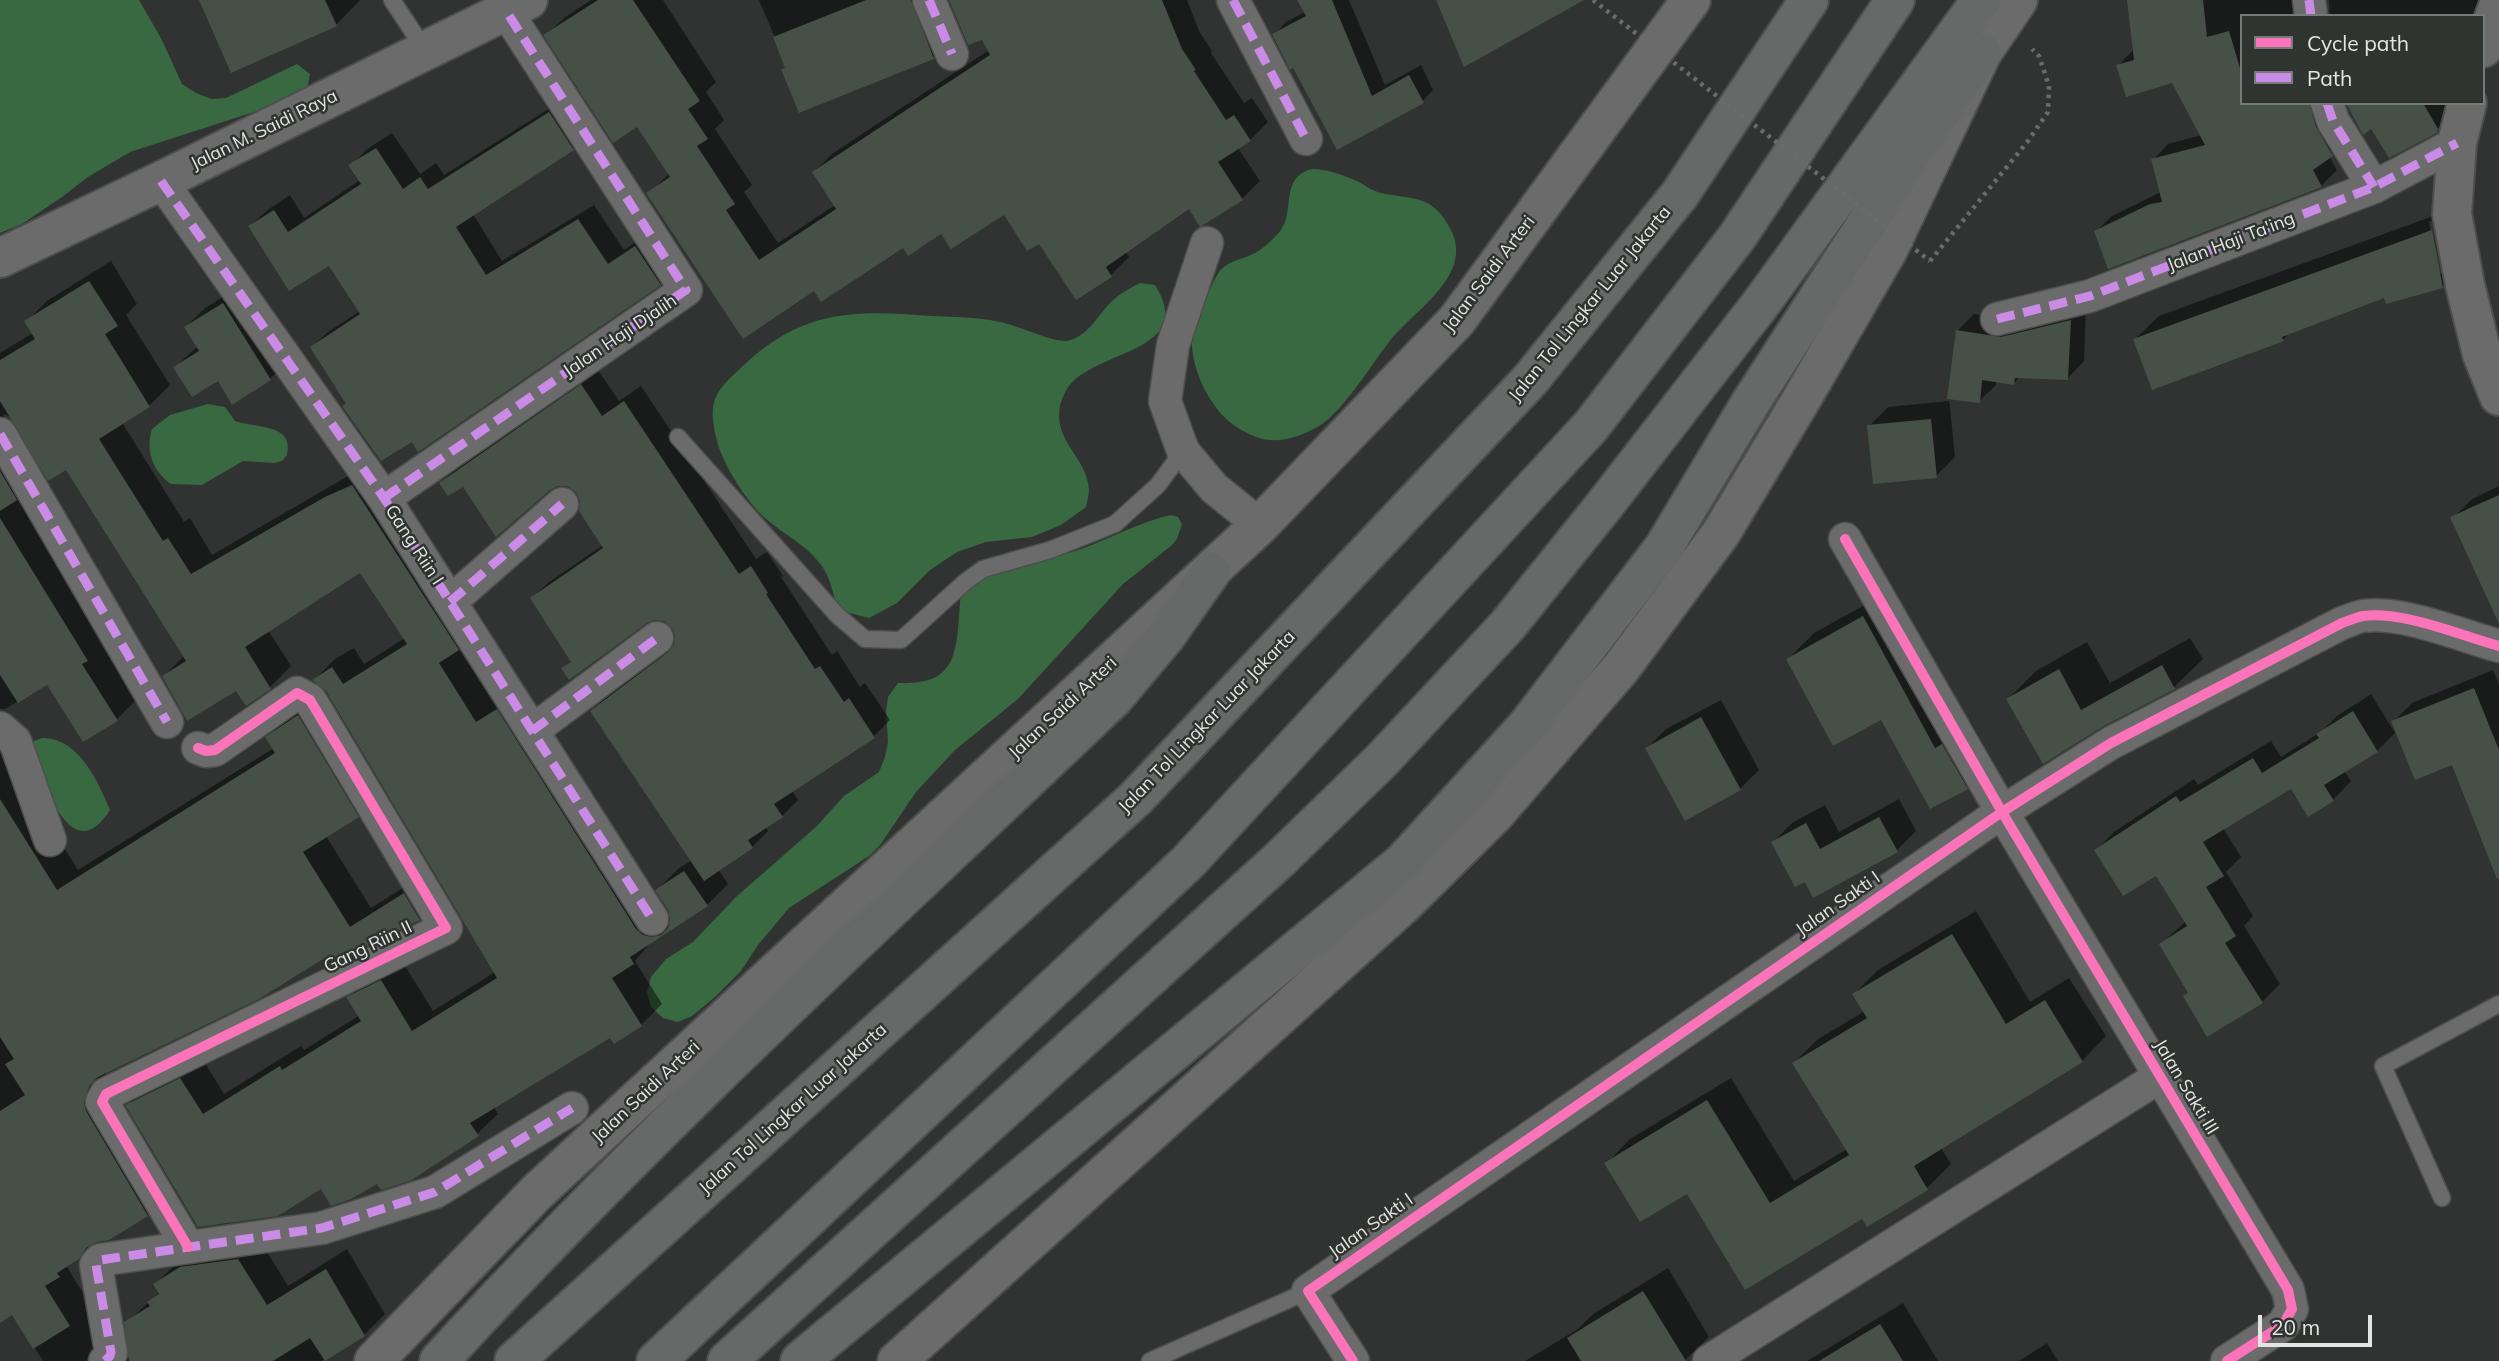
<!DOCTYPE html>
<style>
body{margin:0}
#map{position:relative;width:2499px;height:1361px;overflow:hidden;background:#303331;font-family:Mulish,sans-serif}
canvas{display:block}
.legend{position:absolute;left:2240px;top:14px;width:245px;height:91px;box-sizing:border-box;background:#2f3430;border:2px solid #777b78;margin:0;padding:9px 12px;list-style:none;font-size:21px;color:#e3e6e3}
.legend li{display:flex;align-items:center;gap:14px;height:35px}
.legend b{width:35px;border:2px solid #777b78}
.scale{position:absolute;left:2258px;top:1315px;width:114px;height:32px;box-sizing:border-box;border:4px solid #e3e6e3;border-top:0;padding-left:9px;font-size:21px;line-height:24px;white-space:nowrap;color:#e3e6e3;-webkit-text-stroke:5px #2f3430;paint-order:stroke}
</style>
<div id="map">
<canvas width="2499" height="1361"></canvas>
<ul class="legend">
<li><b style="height:9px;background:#fb73b8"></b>Cycle path</li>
<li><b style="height:9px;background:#ca8be6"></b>Path</li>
</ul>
<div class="scale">20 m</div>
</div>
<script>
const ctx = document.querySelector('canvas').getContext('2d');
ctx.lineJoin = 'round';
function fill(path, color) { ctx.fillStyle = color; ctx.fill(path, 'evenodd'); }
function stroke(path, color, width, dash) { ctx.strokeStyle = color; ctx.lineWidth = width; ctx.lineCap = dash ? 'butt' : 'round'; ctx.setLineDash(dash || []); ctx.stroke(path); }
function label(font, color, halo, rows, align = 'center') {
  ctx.font = font + ' Mulish,sans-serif'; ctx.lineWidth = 5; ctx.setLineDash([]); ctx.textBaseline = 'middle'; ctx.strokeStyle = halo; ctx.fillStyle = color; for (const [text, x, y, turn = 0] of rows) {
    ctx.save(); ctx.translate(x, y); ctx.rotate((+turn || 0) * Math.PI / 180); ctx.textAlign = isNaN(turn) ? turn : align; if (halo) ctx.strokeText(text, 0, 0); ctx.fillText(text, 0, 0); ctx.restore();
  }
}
fill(new Path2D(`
 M0,0H139L162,40L182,84L196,93L211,99L226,98L297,64L310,74L307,89L294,99L130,152L88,177L62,197L22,224L0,233Z
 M1312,169C1328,169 1342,175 1357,181C1365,185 1372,191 1381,193C1414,200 1433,194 1451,230C1474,276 1414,310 1389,342C1371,365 1340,417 1314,429C1284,444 1263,445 1235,426C1210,409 1190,368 1192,338C1193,322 1202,303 1210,289C1214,282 1217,272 1224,267C1232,260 1243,259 1253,254C1262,250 1275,238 1281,230C1295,210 1280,177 1312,169Z
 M1140,283L1155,285C1197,352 1098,349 1069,386C1065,391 1062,399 1060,405C1053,443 1087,456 1089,490C1089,495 1087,502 1086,507L1061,525L1032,537L986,542L957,552L930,570L897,603L869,618L838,610C833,594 831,578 821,565C806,544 784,535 765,518C746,501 721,462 716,437C707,398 717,390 744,365C804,309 855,310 932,316C955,317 977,317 1000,322C1017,325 1052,342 1066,341C1088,338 1098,314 1113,300C1121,293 1130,288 1140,283Z
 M208,404L225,407L235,421C254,428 295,423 287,455L282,461L274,463L243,461L202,485L171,484C153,471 145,451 152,429L170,415Z
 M1171,515L1178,517L1182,524L1177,539L1172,545L1123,584L1018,699L955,750L916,792L880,845L869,856L789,908L758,945L741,971L716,996L692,1016L678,1022L663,1018L651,1007L647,992L651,977L666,959L693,942L736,897L817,826L844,796L879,772L885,757L888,742L886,711L888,697L898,683C949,685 956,663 959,617C960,608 959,595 965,586C974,574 995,572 1009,568C1033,562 1058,557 1081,549C1112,538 1139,522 1171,515Z
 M42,738C78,737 98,781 110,810C70,873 43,777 31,748L34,741Z`), '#396941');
fill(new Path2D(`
 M201,0H360L336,25Z
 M591,0H663L716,82L706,92L724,120L715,129L752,185L744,192L778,243L835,205L814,172L832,154L989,50L983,38L951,0H1187L1199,31L1212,51L1211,53L1244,103L1252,98L1268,122L1250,140L1238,148L1260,181L1242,199L1189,207L1125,251L1129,257L1111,275L1076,298L1040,241L1004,213L903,245L815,289L699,268L697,270L648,194L670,173L638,125L546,35L564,18Z
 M759,0H931L949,42L933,57L783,70L787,66Z
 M1328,0H1349L1385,85L1421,65L1433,90L1421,103L1337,147L1294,66L1274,35L1286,22Z
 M2129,0H2308L2317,16H2242V103H2328L2347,139L2329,156L2337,170L2321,186L2096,231L2112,216L2161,192L2153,160L2168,144L2202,135L2172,81L2118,66L2134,49Z
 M2329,0H2486L2480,16H2330Z
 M566,98L588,133L573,149L473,214L502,261L594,205L624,250L652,231L675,268L660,284L412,439L347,403L312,347L328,332L360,311L329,264L250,226L266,211L290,195L304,218L360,180L351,166L366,150L392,133L420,174L436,163L444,175Z
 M2347,103H2447L2453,113L2436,131L2372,127Z
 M2455,208L2466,263L2442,286L2385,295L2290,332L2283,340L2135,339L2159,316ZM2429,221H2432L2442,273H2439Z
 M111,261L137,304L126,315L170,385L149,406L123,424L184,522L190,518L212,555L348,476L373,465L664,915L671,916L657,890L678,869L692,860L592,711L608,695L676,645L677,635L674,627L664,619L654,618L564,669L572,660L532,598L548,583L603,545L578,491L569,485L441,483L457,467L598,370L619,401L641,386L756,559L767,552L783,576L781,577L832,655L837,651L860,687L865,683L890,720L874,736L792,790L798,800L782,816L766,827L768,831L752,847L718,869L728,884L707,905L653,940L635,961L662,1004L641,1025L611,1036L494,1107L498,1114L477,1134L378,1181L321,1187L127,1105L148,1085L202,1058L224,1094L301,1046L304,1050L360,1015L349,997L369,977L402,961L433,1011L495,972L327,689L314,680L335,659L354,648L364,664L405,638L361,571L268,630L291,666L270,687L246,704L237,688L164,676L185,655L66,468L11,417L3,414L108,638L103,643L138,698L117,719L48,683L5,709H0V353L33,333L26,322L47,301Z
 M242,285L289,360L270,379H218L175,367L198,346L186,327L205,308Z
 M2086,304L2084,361L2068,378L2021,376L2014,383L1996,381V385L1979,401L1949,398L1955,457L1936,476L1869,426L1888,407L1949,401L1958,330L1974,314L2018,321Z
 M2499,486V584L2453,518L2472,499Z
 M1890,591L1961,723L1969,719L1993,761L1966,787L1882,718L1788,659L1814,633Z
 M2190,638L2203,659L2174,687L2102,725L2008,699L2036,671L2087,642L2110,683Z
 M2493,670L2499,684V839L2453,763L2393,722L2412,703Z
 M2371,694L2395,733L2377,751L2344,771L2351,781L2333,800L2292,787L2223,828L2241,857L2226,872L2253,916L2244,926L2280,984L2262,1002L2185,996L2189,992L2161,944L2186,921L2157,874L2096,850L2114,832L2194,779L2198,785L2271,741L2281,757L2321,732L2337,716Z
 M319,696L378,795L358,816L326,836L371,908L425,874L440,898L419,919L323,957L106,1072L104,1081L168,1193L147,1214L94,1242L67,1267L105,1328L121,1358L130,1359L126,1323L160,1292L155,1284L176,1264L259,1239L288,1286L347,1249L385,1314L364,1335L322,1361H43L13,1313L0,1321V722L23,782L78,870L274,748L268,738L288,717Z
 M1721,700L1759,770L1740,789L1647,748L1666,729Z
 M1899,799L1916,831L1897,850L1805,880L1773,842L1792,823L1825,805L1839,832Z
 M1976,911L2030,1002L2069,978L2106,1036L2082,1061L1941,1148L1951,1164L1927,1188L1868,1225L1863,1217L1687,1192L1606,1164L1630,1139L1731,1078L1794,1181L1847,1149L1794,1063L1818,1039L1865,1011L1854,994L1878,970Z
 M1668,1268L1709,1337L1684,1361H1525L1578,1329L1593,1314Z
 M1903,1303L1938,1361H1807Z
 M2047,1343L2058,1361H2019Z`), '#0007');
fill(new Path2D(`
 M199,0H325L337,26L231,73Z
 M598,0H633L700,101L688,109L708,139L697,146L735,204L726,210L759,260L836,209L812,172L990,55L982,40L968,45L949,0H1162L1182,49L1196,70L1194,71L1226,120L1234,115L1251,141L1218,162L1243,200L1200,227L1189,209L1106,267L1112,277L1076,300L1039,244L1027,251L1004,215L951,249L941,234L908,256L903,248L821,302L814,291L743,339L646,193L670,177L637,127L613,143L543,35Z
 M866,0H911L934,59L799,113L781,69L785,68L773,37Z
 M1297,0H1332L1372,96L1409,75L1424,103L1337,150L1293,68L1290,70L1272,34L1306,16Z
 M1436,0H1584L1464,67Z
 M2127,0H2203L2207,37L2229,31L2242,75V103H2309L2316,127L2333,156L2313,170L2322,187L2108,269L2094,231L2150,204L2162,202L2151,159L2205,145L2172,83L2126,97L2116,65L2134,60Z
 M2346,103H2423L2438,129L2437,133L2389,158L2371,129L2363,135Z
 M549,112L574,150L456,227L486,275L578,219L608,264L635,246L661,285L418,452L412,442L381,461L342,406L346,404L310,347L360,314L329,266L289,291L248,226L274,210L288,232L361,184L348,165L376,148L403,189L420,177L428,189Z
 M2432,230L2443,288L2386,304L2384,298L2282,337L2284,341L2152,390L2133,339Z
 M89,281L118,326L105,334L150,407L99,439L163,541L168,538L191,574L325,497L352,485L459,650L439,663L476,722L497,709L636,929L643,935L652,937L661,935L668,928L670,919L668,910L655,890L684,871L708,906L630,957L634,964L612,978L642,1026L614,1044L610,1038L470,1123L479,1136L410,1181L381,1190L377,1184L351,1199L331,1206L321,1189L278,1216L198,1227L125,1105L180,1078L203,1114L280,1066L282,1070L361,1021L346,997L381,980L412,1031L497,978L326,691L312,680L332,667L343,684L407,644L360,573L245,647L271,689L246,706L236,691L187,721L162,676L186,661L66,470L48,481L0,401V360L35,339L24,321Z
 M223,303L271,380L232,405L218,381L192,397L173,367L199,351L184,327Z
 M2071,320L2068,380L2015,378L2014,385L1982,380L1980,403L1947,399L1956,330L2001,337Z
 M581,384L602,416L624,401L739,574L751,566L768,593L766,594L815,669L820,666L844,702L849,698L875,738L774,804L783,817L748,840L753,848L704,881L590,711L668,652L674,645L675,635L672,628L664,621L654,620L647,623L569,680L561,668L571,662L530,598L603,548L579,511L580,501L576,492L567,486H558L550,490L496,537L463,487L448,496L439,483Z
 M1931,419L1937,478L1873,484L1867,425Z
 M0,471L17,500L0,511Z
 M2499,495V624L2450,517Z
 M0,518L88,661L82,664L118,721L83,742L47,685L18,703L0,675Z
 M1863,616L1935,748L1942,744L1968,789L1930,809L1881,720L1833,746L1786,659Z
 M2162,665L2175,689L2102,727L2043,764L2006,699L2059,669L2081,710Z
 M2474,688L2499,750V878L2497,879L2452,765L2415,780L2391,721Z
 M2353,711L2378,752L2324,785L2334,801L2308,817L2291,789L2203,842L2224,876L2206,887L2236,936L2225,943L2263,1003L2207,1037L2183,996L2188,993L2159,944L2187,926L2156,876L2123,896L2094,850L2176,796L2180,802L2253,758L2262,773L2319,738L2316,734Z
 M298,715L359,817L303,852L350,927L404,893L420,920L327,966L323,959L259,999L98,1077L90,1085L84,1102L86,1111L148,1216L109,1240L96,1242L86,1248L79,1259L57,1273L60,1277L45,1286L70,1326L33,1349L12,1315L0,1323V1111L25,1095L5,1064L14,1059L0,1037V799L57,890L275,753L265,737Z
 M1701,717L1741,790L1685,821L1645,748Z
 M1879,817L1898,852L1813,898L1805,882L1795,887L1771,842L1806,823L1820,849Z
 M1952,934L2006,1024L2045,1000L2083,1062L1914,1166L1928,1190L1867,1227L1862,1219L1745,1290L1687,1194L1640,1222L1604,1163L1707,1100L1770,1203L1849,1155L1792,1063L1867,1018L1852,994Z
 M238,1259L267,1305L326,1269L365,1336L325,1361L310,1338L273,1361H129L124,1322L150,1306L147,1302L159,1294L153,1284L180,1267Z
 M1643,1291L1686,1361H1581L1567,1338Z
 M1880,1324L1903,1361H1819Z`), '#455147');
const service = new Path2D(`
 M392,0L425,50
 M678,437L837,615L865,639L901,640L965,582L983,569L1050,550L1115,524L1158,485L1183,451
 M2442,1198L2383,1066L2499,1004
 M1150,1361L1308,1291`);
const minor = new Path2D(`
 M929,0L952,54
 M1233,0L1306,139
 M2309,0L2311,16
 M2327,103L2333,121L2374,187
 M161,181L384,498L652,919
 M1207,243L1173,345L1165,401L1183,451L1214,488L1260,525
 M1997,319L2090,296L2374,187L2457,143
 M0,434L167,722
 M384,498L686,290L506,11
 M1845,539L2002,812L2288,1290L2292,1309L2283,1325L2227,1361
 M450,602L562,504
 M0,728L15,741L50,840
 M532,731L657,638
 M188,1247L102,1102L106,1094L446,928L310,700L297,693L215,750L206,751L198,748
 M105,1361L110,1356L111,1352L96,1265L100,1260L322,1228L435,1192L572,1108
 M1353,1361L1308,1291L2002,812L2111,743L2342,623C2349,621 2356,617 2363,616C2404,611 2459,635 2499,646
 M1709,1361L2159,1077`);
const tertiary = new Path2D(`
 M0,258L161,181L528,0`);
const primary = new Path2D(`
 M2483,48L2499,4
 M2467,103L2457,143L2452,214L2465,285L2482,354L2499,396
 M374,1361L537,1192L1260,525L1457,320L1691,0
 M897,1361L1403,905L1495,814L1621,668L1721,533L1801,400L1888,250L1982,53L2018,0`);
const motorway = new Path2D(`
 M439,1361C652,1128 886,915 1114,698L1166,636L1211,572
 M514,1361L1136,798L1530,380L1680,194L1809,0
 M656,1361L1188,862L1591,426L1737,237L1895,0
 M727,1361L1279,860L1381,761L1507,626L1603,507L1762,302L1981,0
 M800,1361L1403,862L1526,727L1664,547L1751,402L1912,153L1982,53`);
stroke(service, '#4d4f4d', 19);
stroke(minor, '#4d4f4d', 35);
stroke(tertiary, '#4d4f4d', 42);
stroke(primary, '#4d4f4d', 42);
stroke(motorway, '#4d4f4d', 42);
stroke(new Path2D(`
 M1930,261L2028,141L2048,112L2049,86L2039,56L2032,49`), '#6a6b6b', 4.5, [3.5, 5]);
stroke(service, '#6b6b6b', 16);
stroke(minor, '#6b6b6b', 32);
stroke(tertiary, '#6b6b6b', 38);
stroke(primary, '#6c6b6c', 38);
stroke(motorway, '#676968', 38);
stroke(new Path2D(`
 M1593,0L1930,261`), '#6a6b6b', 4.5, [3.5, 5]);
stroke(new Path2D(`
 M929,0L952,54
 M1233,0L1306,139
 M2309,0L2311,16
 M2327,103L2333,121L2374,187
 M161,181L384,498L652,919
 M1997,319L2090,296L2374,187L2457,143
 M0,434L167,722
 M384,498L686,290L506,11
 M450,602L562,504
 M532,731L657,638
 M105,1361L110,1356L111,1352L96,1265L100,1260L322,1228L435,1192L572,1108`), '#ca8be6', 9, [18, 9]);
stroke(new Path2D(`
 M1845,539L2002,812L2288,1290L2292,1309L2283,1325L2227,1361
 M188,1247L102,1102L106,1094L446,928L310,700L297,693L215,750L206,751L198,748
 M1353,1361L1308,1291L2002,812L2111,743L2342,623C2349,621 2356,617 2363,616C2404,611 2459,635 2499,646`), '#fb73b8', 10);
label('18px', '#e3e6e3', '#2f3430', [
 ["Jalan M. Saidi Raya",264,130,-26],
 ["Jalan Haji Ta'ing",2231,242,-21],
 ["Jalan Saidi Arteri",1489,274,-53],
 ["Jalan Tol Lingkar Luar Jakarta",1590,304,-51],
 ["Jalan Haji Djalih",620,336,-34],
 ["Gang Riin I",414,545,57],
 ["Jalan Saidi Arteri",1063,708,-43],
 ["Jalan Tol Lingkar Luar Jakarta",1207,722,-46],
 ["Jalan Sakti I",1838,904,-35],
 ["Gang Riin II",368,947,-26],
 ["Jalan Sakti III",2186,1087,59],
 ["Jalan Saidi Arteri",646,1092,-43],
 ["Jalan Tol Lingkar Luar Jakarta",793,1109,-42],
 ["Jalan Sakti I",1371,1226,-35]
]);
</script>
